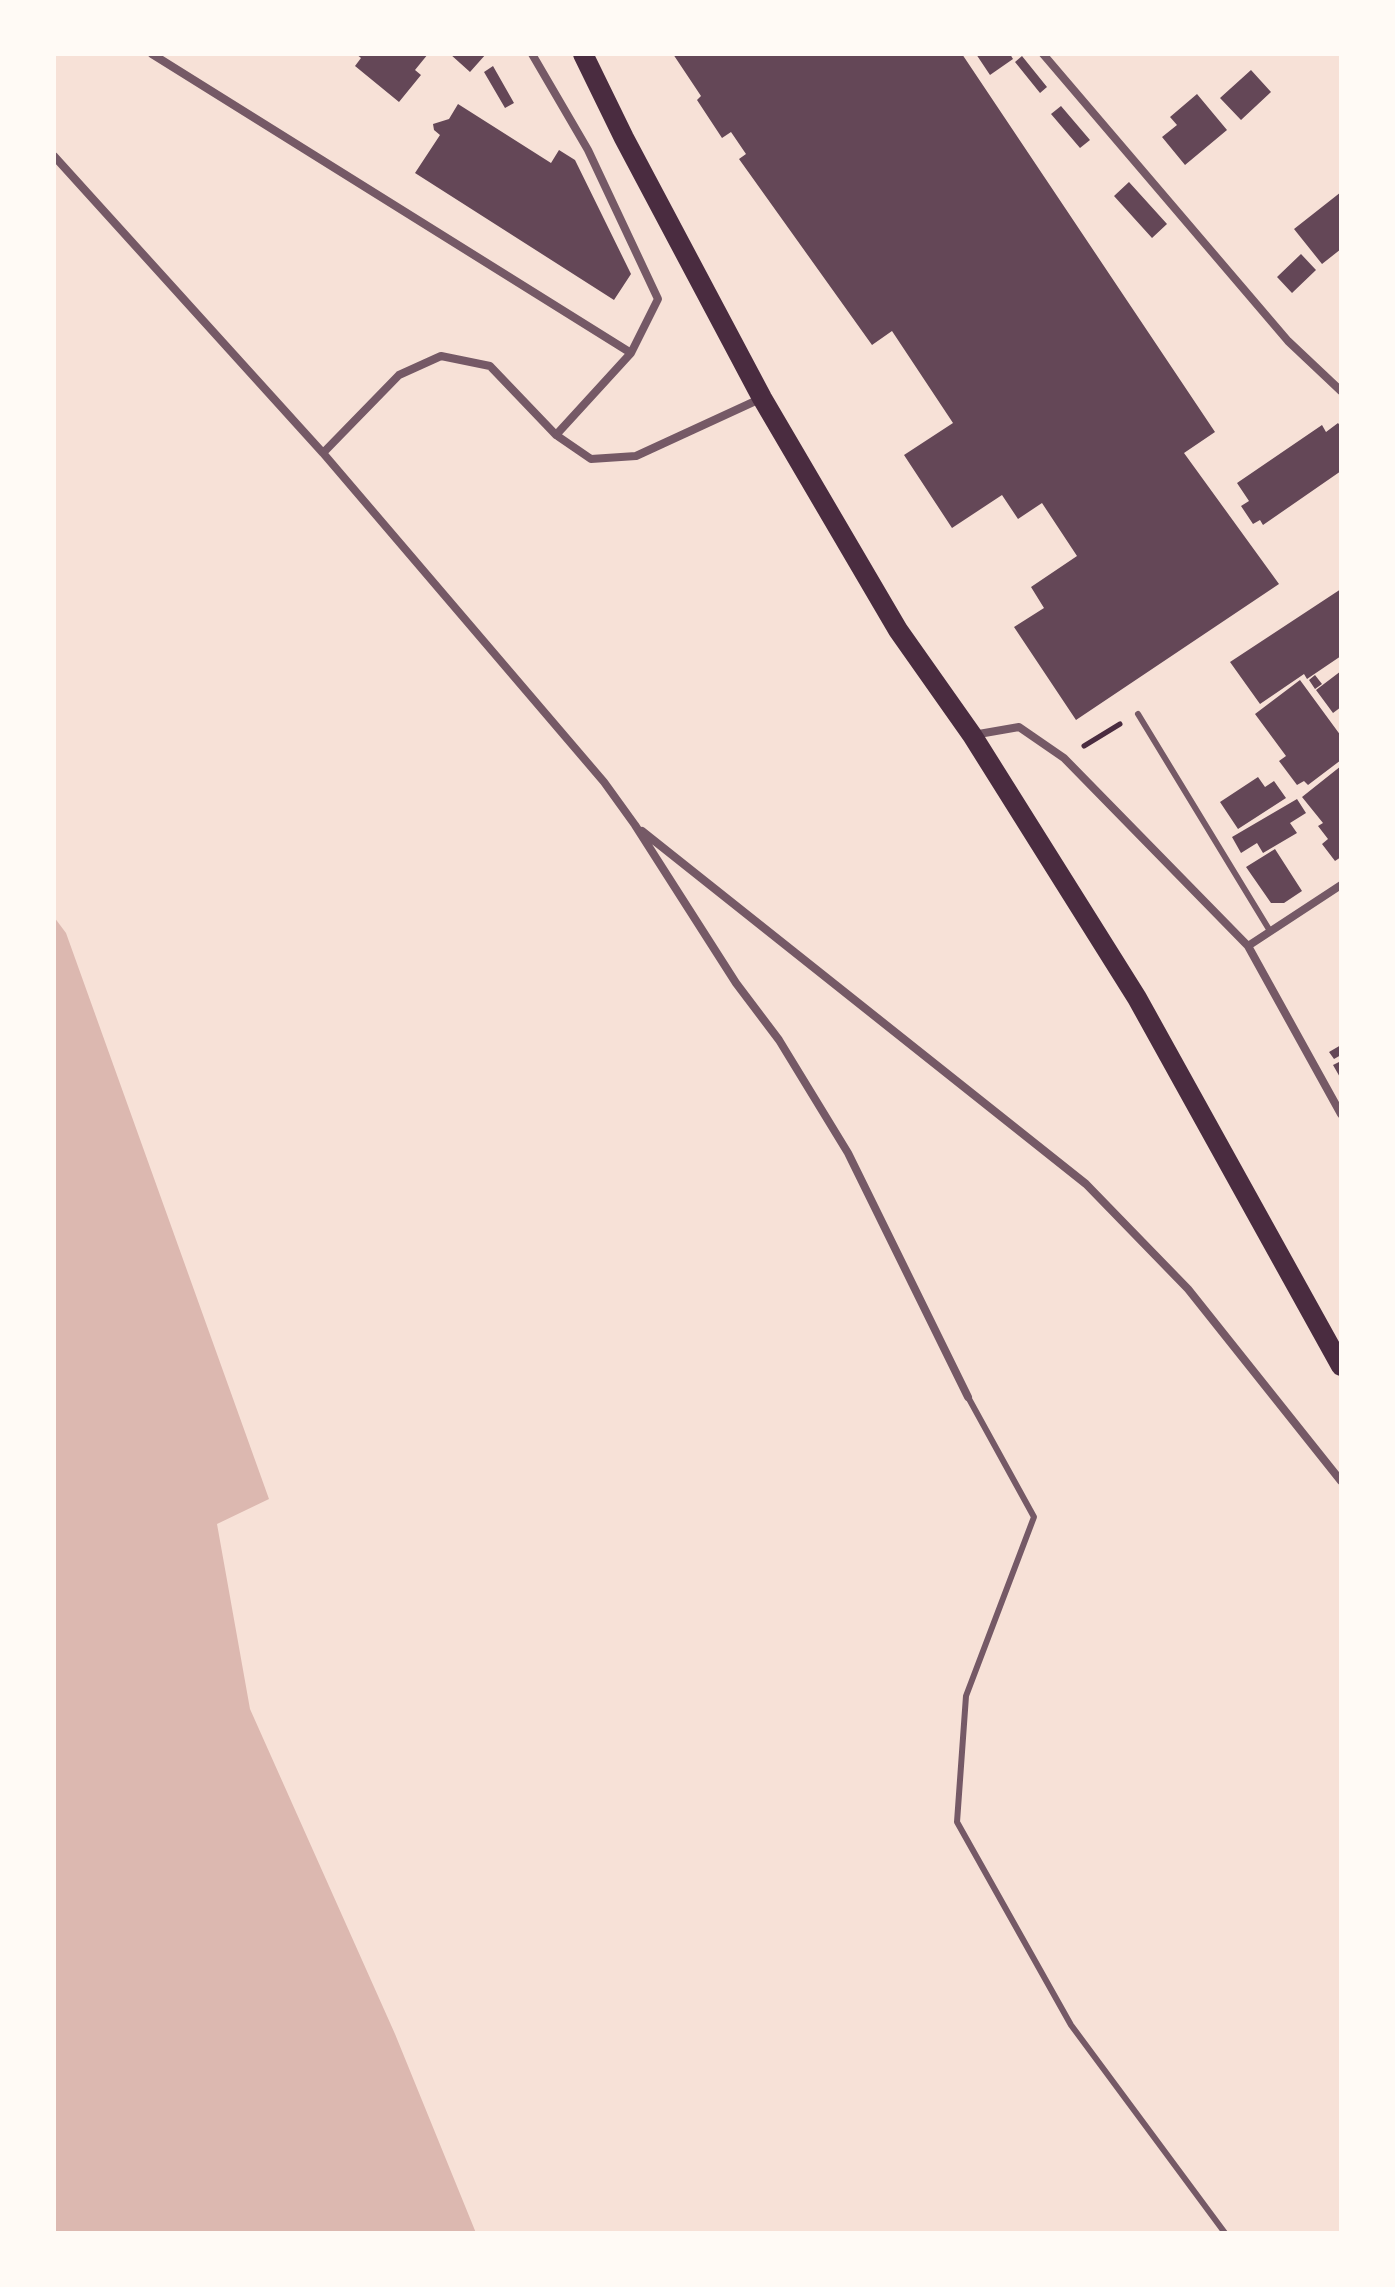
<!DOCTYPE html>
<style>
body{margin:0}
#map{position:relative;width:1395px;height:2287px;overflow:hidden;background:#f7e1d7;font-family:"DM Sans",sans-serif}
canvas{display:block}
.frame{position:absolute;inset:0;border:56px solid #fffaf5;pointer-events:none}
</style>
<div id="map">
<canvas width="1395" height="2287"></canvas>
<div class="frame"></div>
</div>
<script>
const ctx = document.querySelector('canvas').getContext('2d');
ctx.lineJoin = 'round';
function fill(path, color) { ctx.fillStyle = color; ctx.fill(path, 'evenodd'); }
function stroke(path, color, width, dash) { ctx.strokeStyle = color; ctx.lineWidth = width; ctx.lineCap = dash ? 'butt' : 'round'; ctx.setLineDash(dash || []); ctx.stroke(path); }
fill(new Path2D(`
 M54,917L66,933L269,1499L217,1524L250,1709L395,2034L476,2233H54Z`), '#dcb8b0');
fill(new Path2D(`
 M356,54H428L415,70L421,75L399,102L355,66L361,58Z
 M450,54H486L470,72Z
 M673,54H962L1215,432L1184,453L1279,584L1076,720L1014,627L1044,608L1031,587L1077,556L1042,503L1018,519L1002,495L952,528L904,455L953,423L892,331L872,345L739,159L746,154L731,132L722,138L697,100L701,96Z
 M976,54H1010L1013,59L990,75Z
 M1022,56L1047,87L1040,93L1015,62Z
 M493,66L514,103L505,108L484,72Z
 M1251,70L1271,92L1241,120L1220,98Z
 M1197,94L1227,130L1185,165L1162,137L1177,125L1170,117Z
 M458,104L551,163L559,150L575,160L631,274L614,300L415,173L440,135L434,130L433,124L449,119Z
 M1061,106L1090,140L1080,148L1051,114Z
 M1129,182L1167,224L1152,238L1114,196Z
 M1341,192V249L1322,264L1294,229Z
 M1301,254L1316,270L1292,293L1277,277Z
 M1338,423L1341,427V471L1263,525L1260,520L1253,524L1241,506L1249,501L1237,483L1322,425L1326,432Z
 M1341,589V656L1307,679L1304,674L1260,704L1230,662Z
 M1341,671V707L1333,713L1316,690Z
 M1315,675L1322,684L1315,689L1309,680Z
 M1300,680L1341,736V760L1308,785L1304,781L1297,785L1279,761L1286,756L1255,714Z
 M1341,766V857L1335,861L1322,844L1328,839L1318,826L1323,823L1302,797Z
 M1258,777L1265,787L1274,781L1286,798L1238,829L1220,802Z
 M1297,799L1306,813L1290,823L1297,833L1263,853L1257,843L1241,853L1232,837Z
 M1275,849L1302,891L1284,903H1271L1246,867Z
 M1341,1045V1055L1334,1059L1329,1052Z
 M1341,1061V1079L1333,1065Z`), '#644757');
stroke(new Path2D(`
 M1084,746L1120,724`), '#4a2c40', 5);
stroke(new Path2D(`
 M1138,714L1270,931
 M968,1397L1034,1517L966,1696L957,1822L1071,2025L1225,2233`), '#755966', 6);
stroke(new Path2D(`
 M152,54L631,353
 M532,54L588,150L658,299L631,353L556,435
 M1043,54L1288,341L1341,391
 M54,156L323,453L604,782L635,825L736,983L779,1040L848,1153L968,1397
 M323,453L399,375L441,356L490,366L556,435L591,459L636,456L762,398
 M973,735L1019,727L1064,758L1248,946L1341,1114
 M642,831L1086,1184L1188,1289L1341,1481
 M1248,946L1341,885`), '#755966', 8);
stroke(new Path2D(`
 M583,54L624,138L762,398L898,630L972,735L1137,998L1341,1366`), '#4a2c40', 20);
</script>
